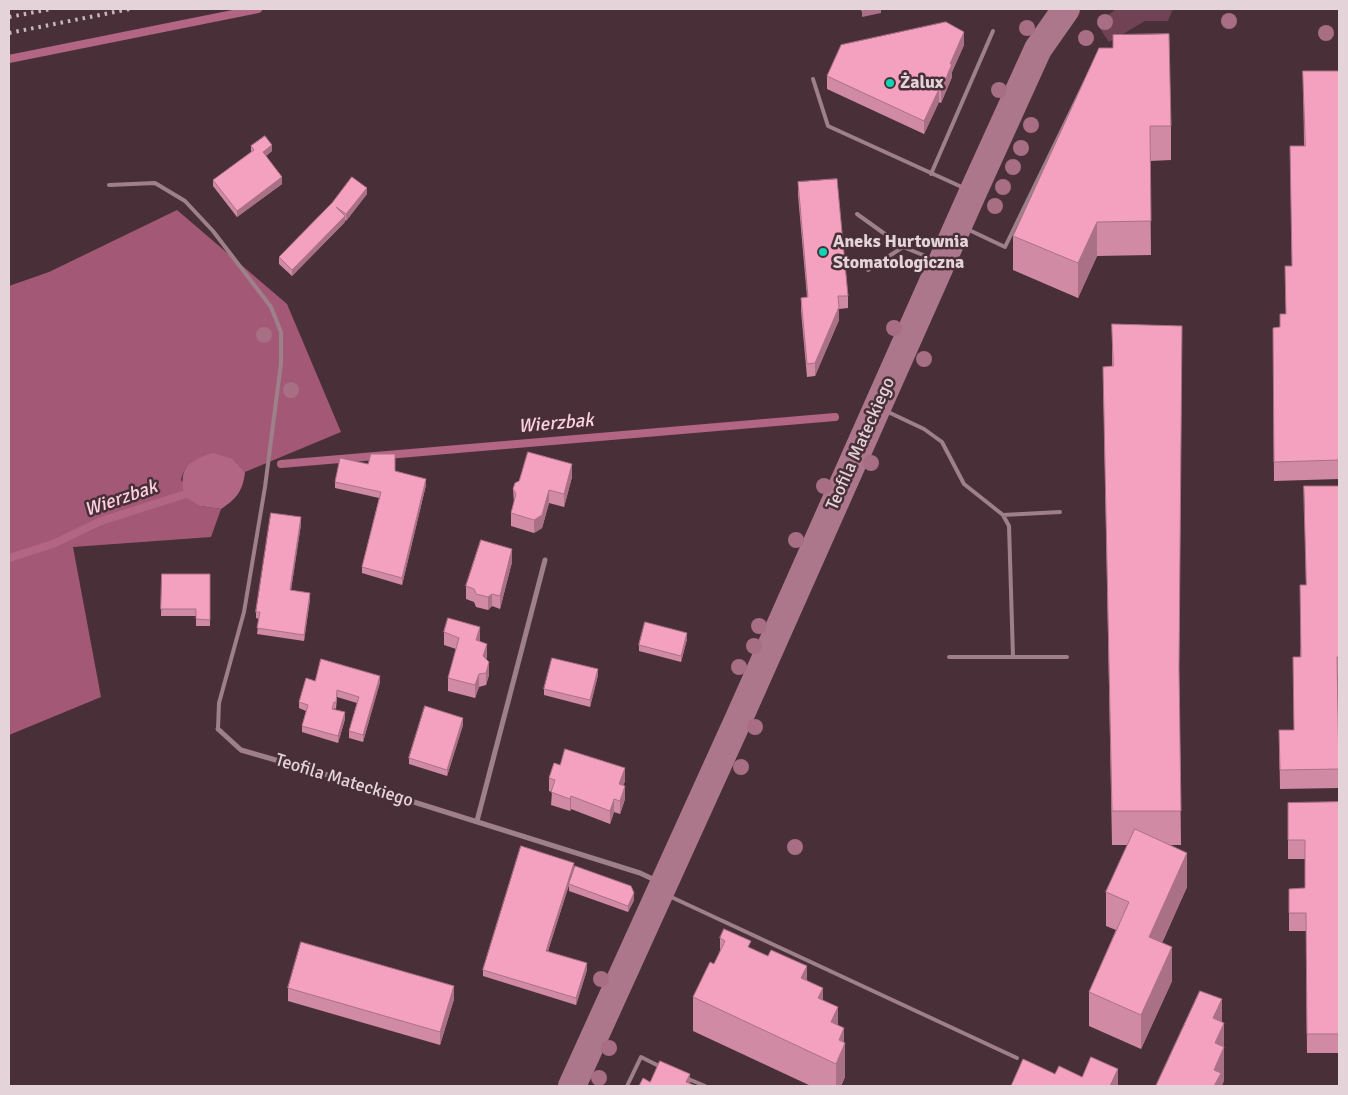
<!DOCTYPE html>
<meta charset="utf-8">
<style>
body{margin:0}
#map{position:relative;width:1348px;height:1095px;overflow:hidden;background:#492f38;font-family:Signika,sans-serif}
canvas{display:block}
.frame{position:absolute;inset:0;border:10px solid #e4d3d9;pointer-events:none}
</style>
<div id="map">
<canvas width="1348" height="1095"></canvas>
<div class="frame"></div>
</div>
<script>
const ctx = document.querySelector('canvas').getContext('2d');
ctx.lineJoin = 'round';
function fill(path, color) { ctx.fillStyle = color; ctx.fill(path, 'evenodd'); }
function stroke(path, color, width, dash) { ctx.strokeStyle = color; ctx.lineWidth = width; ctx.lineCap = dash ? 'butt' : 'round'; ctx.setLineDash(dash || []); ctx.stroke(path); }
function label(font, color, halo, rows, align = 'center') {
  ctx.font = font + ' Signika,sans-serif'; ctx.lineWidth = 5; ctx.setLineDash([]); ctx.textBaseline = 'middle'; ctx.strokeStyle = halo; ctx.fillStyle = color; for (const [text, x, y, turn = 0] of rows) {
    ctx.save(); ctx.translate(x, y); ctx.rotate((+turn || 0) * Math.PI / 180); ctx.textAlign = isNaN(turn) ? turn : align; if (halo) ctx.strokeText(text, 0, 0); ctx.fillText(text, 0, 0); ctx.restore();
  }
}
fill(new Path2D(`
 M1116,9H1173L1168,21H1145L1109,42L1097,24Z`), '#704253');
fill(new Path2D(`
 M177,210L287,304L341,432L245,472L233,459C209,458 188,452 181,480L200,506L221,509L211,537L73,547L101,697L9,735V286L49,272Z`), '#a35976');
fill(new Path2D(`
 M213,453L233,459L245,472C243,491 236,499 221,509L200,506L184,496C179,468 186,461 213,453Z`), '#b36683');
stroke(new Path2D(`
 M9,59L258,9
 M281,464L835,417
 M9,558L53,544L101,521L192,492`), '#b36683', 8);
stroke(new Path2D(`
 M813,79L828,126L964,188
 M931,174L993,31
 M109,185L155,183L185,201L213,231L271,307L281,332V363L265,487L244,612L219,703L218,729
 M857,214L903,247L933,259
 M967,229L1005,247L1090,72
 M868,270L903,247
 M886,411L924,429L942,442L964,484L1003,515L1009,526L1013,657H949
 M1003,515L1060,512
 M1013,657H1067
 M669,896L1017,1058
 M686,1078L705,1086
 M627,1086L641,1057L661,1067`), '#9e808a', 4);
stroke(new Path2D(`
 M218,729L241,750L331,776L640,873L657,881
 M477,821L545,560`), '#9e808a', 5);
stroke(new Path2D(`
 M572,1086L740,716L973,192L1038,49L1066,9`), '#ac778b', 28);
stroke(new Path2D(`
 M9,17L51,9
 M9,33L130,9`), '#c9b6bd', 4, [2.5, 5]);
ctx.fillStyle = '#a86e83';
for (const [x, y] of [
 [1229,21],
 [1105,22],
 [1027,28],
 [1326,33],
 [1086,38],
 [999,90],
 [1031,125],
 [1021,148],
 [1013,167],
 [1003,187],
 [995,206],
 [894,328],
 [264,335],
 [924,359],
 [291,390],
 [871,463],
 [824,486],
 [796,540],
 [759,626],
 [754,646],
 [739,667],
 [755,727],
 [741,767],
 [795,847],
 [601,979],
 [609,1048],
 [599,1078]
]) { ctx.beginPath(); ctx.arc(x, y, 8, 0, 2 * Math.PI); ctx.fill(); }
fill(new Path2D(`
 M964,45L952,72V77L941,103L939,102L924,134L827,89V76Z
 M1099,48L1171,126V160L1150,161L1151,255L1097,256L1078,298L1013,270V236Z
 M1303,71H1339V479L1274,481L1273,328L1280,327V314H1286L1285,266H1292L1304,146Z
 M251,146L272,151L266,156L282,184L237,217L213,186V180L251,152Z
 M798,182L848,296V308L839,309V320L815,376L807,377L801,311V298L807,297L798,195Z
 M367,194L346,221L345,220V222L292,276L279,264V257L332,203Z
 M1112,324L1179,679L1181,845H1169L1187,887L1162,943L1172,981L1141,1049L1089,1026V992L1116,930L1106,926V892L1127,845H1112L1103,367L1112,366Z
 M395,471L426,485L402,585L362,573V567L379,498L335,488V482Z
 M572,477L564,507L549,503L542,528L534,533L511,526V513L514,503L513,489Z
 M1339,486V676H1337L1338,729L1339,743V788L1280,789L1279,730H1294L1306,585Z
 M301,524L291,590L310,599L304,641L257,634L259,619L256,618V612Z
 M512,562L500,609L492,606L488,610L476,607L474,602L466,599V586Z
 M162,574H210V626H196V616H161Z
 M444,632L480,640V641L487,657L486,659L489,675L486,685L479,687L475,698L448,691V678L456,649L444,645Z
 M687,639L681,662L639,651V645Z
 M598,675L590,707L544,695V689Z
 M315,681L380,682L363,742L349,738V731L357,703L337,697L336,709L334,708V709L345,719L338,743L302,732V726L306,711L299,708V702Z
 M463,725L447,776L409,764V758Z
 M549,778L625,781L623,786L625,799L620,814L614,812L610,824L571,809L570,811L551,805L552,792L549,791Z
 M1339,802V1053H1307L1306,931H1289V889L1305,888V859H1288V803Z
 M571,878L634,900L628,912L569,891V885L548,951L587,970L576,1005L483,976V970Z
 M720,938L751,948L807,980L823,1000L838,1025L844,1042L845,1077L841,1086H811L693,1031V997L714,964L720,951Z
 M288,988L454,999L440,1045L288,1001Z`), '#d18aa4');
fill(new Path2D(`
 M872,9H881V13L862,17V11Z
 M964,32V45L952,72V77L941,103V90L950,64Z
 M939,89V102L924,134V121Z
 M272,145V151L263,158V152Z
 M282,177V184L237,217V211Z
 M367,188V194L346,221V214Z
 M9,208H10V214L9,215Z
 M345,216V222L292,276V270Z
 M1097,222V256L1078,298V263Z
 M839,307V320L815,376V363Z
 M572,464V477L564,507V494Z
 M426,479V485L402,585V578Z
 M549,490V503L542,528L534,533V520Z
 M301,517V524L290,596V590Z
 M512,549V562L500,609V596Z
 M310,593V599L304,641V635Z
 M492,594V606L488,610V597Z
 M480,627V640L476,653V640Z
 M687,633V639L681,662V656Z
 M487,644V657L483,668V656Z
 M489,662V675L486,685V673Z
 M598,669V675L590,707V700Z
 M479,674V687L475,698V685Z
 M380,676V682L363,742V735Z
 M345,712V719L338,743V736Z
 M463,718V725L447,776V770Z
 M625,768V781L619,797V784Z
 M625,786V799L620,814V801Z
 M571,796V809L570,811V799Z
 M614,799V812L610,824V811Z
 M1187,853V887L1149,971V937Z
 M574,863V869L546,957V951Z
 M634,893V900L628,912V906Z
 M1172,947V981L1141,1049V1015Z
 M587,963V970L576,1005V998Z
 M807,966V1000L801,978Z
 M454,986V999L440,1045V1032Z
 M823,988V1022L818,998Z
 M1222,999V1026L1224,1023V1081L1222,1086H1214L1213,1018Z
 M838,1007V1041L831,1022Z
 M844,1028V1046L845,1043V1077L841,1086H836V1064L839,1040Z
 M1118,1069V1086H1110Z
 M690,1074V1086L686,1082Z`), '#aa7186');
const building = new Path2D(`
 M862,9H872L862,11Z
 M946,22L964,32L950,64H952L941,90L939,89L924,121L827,76L841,45Z
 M1169,34L1171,126H1150L1151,221L1097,222L1078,263L1013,236L1099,48H1113V35Z
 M1303,71H1339V460L1274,462L1273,328L1280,327V314H1286L1285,266H1292L1290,146H1305Z
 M265,136L272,145L263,152L282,177L237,211L213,180L254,150L251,146Z
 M352,177L367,188L346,214L336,207L345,216L292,270L279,257L332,203Z
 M837,179L848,296H838L839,307L815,363L807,364L801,298L808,297L798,182Z
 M1112,324L1182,326L1179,668L1181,811H1112L1103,367L1113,366Z
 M528,452L572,464L564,494L549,490L542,515L534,520L511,513L516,494L513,489L515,483L519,481Z
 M371,454H395V471L426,479L402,578L362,567L381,492L335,482L340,458L368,464Z
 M1304,486H1339V657H1337L1339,769L1280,770L1279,730H1294L1293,657H1301L1300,585H1306Z
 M271,513L301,517L290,590L310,593L304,635L257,628L260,612H256Z
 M481,540L512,549L500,596L492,594L488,597L476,594L474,589L466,586Z
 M162,574H210V620L196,619V609H161Z
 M448,618L480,627L476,640L487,644L483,656L489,662L486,673L479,674L475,685L448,678L459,638L444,632Z
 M645,622L687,633L681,656L639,645Z
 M552,658L598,669L590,700L544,689Z
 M321,659L380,676L363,735L349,731L359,697L337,690L336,703L334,702L332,709L345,712L338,736L302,726L308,705L299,702L306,678L315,681Z
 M425,706L463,718L447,770L409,758Z
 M565,749L625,768L619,784L625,786L620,801L614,799L610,811L571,796L570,799L551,792L555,780L549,778L554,763L560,765Z
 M1339,802V1034H1307L1306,913H1289V889L1305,888V840H1288V803Z
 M1135,829L1187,853L1149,937L1172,947L1141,1015L1089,992L1129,902L1106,892Z
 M521,846L574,863L546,951L587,963L576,998L483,970Z
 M575,866L631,886L634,893L628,906L569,884Z
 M724,929L751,941L748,947L768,956L771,950L807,966L801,978L823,988L818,998L838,1007L831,1022L844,1028L839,1040L845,1043L836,1064L693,997L710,962L714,964L725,941L720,938Z
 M301,942L454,986L440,1032L288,988Z
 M1200,991L1222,999L1213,1018L1224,1023L1215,1043L1224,1047L1214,1070L1221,1073L1214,1086H1156Z
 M1091,1057L1118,1069L1110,1086H1011L1023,1059L1055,1074L1059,1066L1082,1077Z
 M660,1061L690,1074L686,1082L696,1086H639L643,1078L650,1082Z`);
fill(building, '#f3a1bf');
stroke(building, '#aa7186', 1);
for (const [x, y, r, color] of [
 [890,83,5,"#0ed5b4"],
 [823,252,5,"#0ed5b4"]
]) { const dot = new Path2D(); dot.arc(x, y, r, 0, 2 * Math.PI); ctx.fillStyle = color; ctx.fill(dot); stroke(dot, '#492f38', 2); }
label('bold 18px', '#e4d3d9', '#492f38', [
 ["Żalux",900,83],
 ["Aneks Hurtownia",833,242],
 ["Stomatologiczna",833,263]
], 'left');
label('18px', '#e4d3d9', '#492f38', [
 ["Teofila Mateckiego",861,444,-66],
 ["Teofila Mateckiego",344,781,17]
]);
label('italic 19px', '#fdd1df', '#492f38', [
 ["Wierzbak",556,424,-5],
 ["Wierzbak",121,499,-19]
]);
</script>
